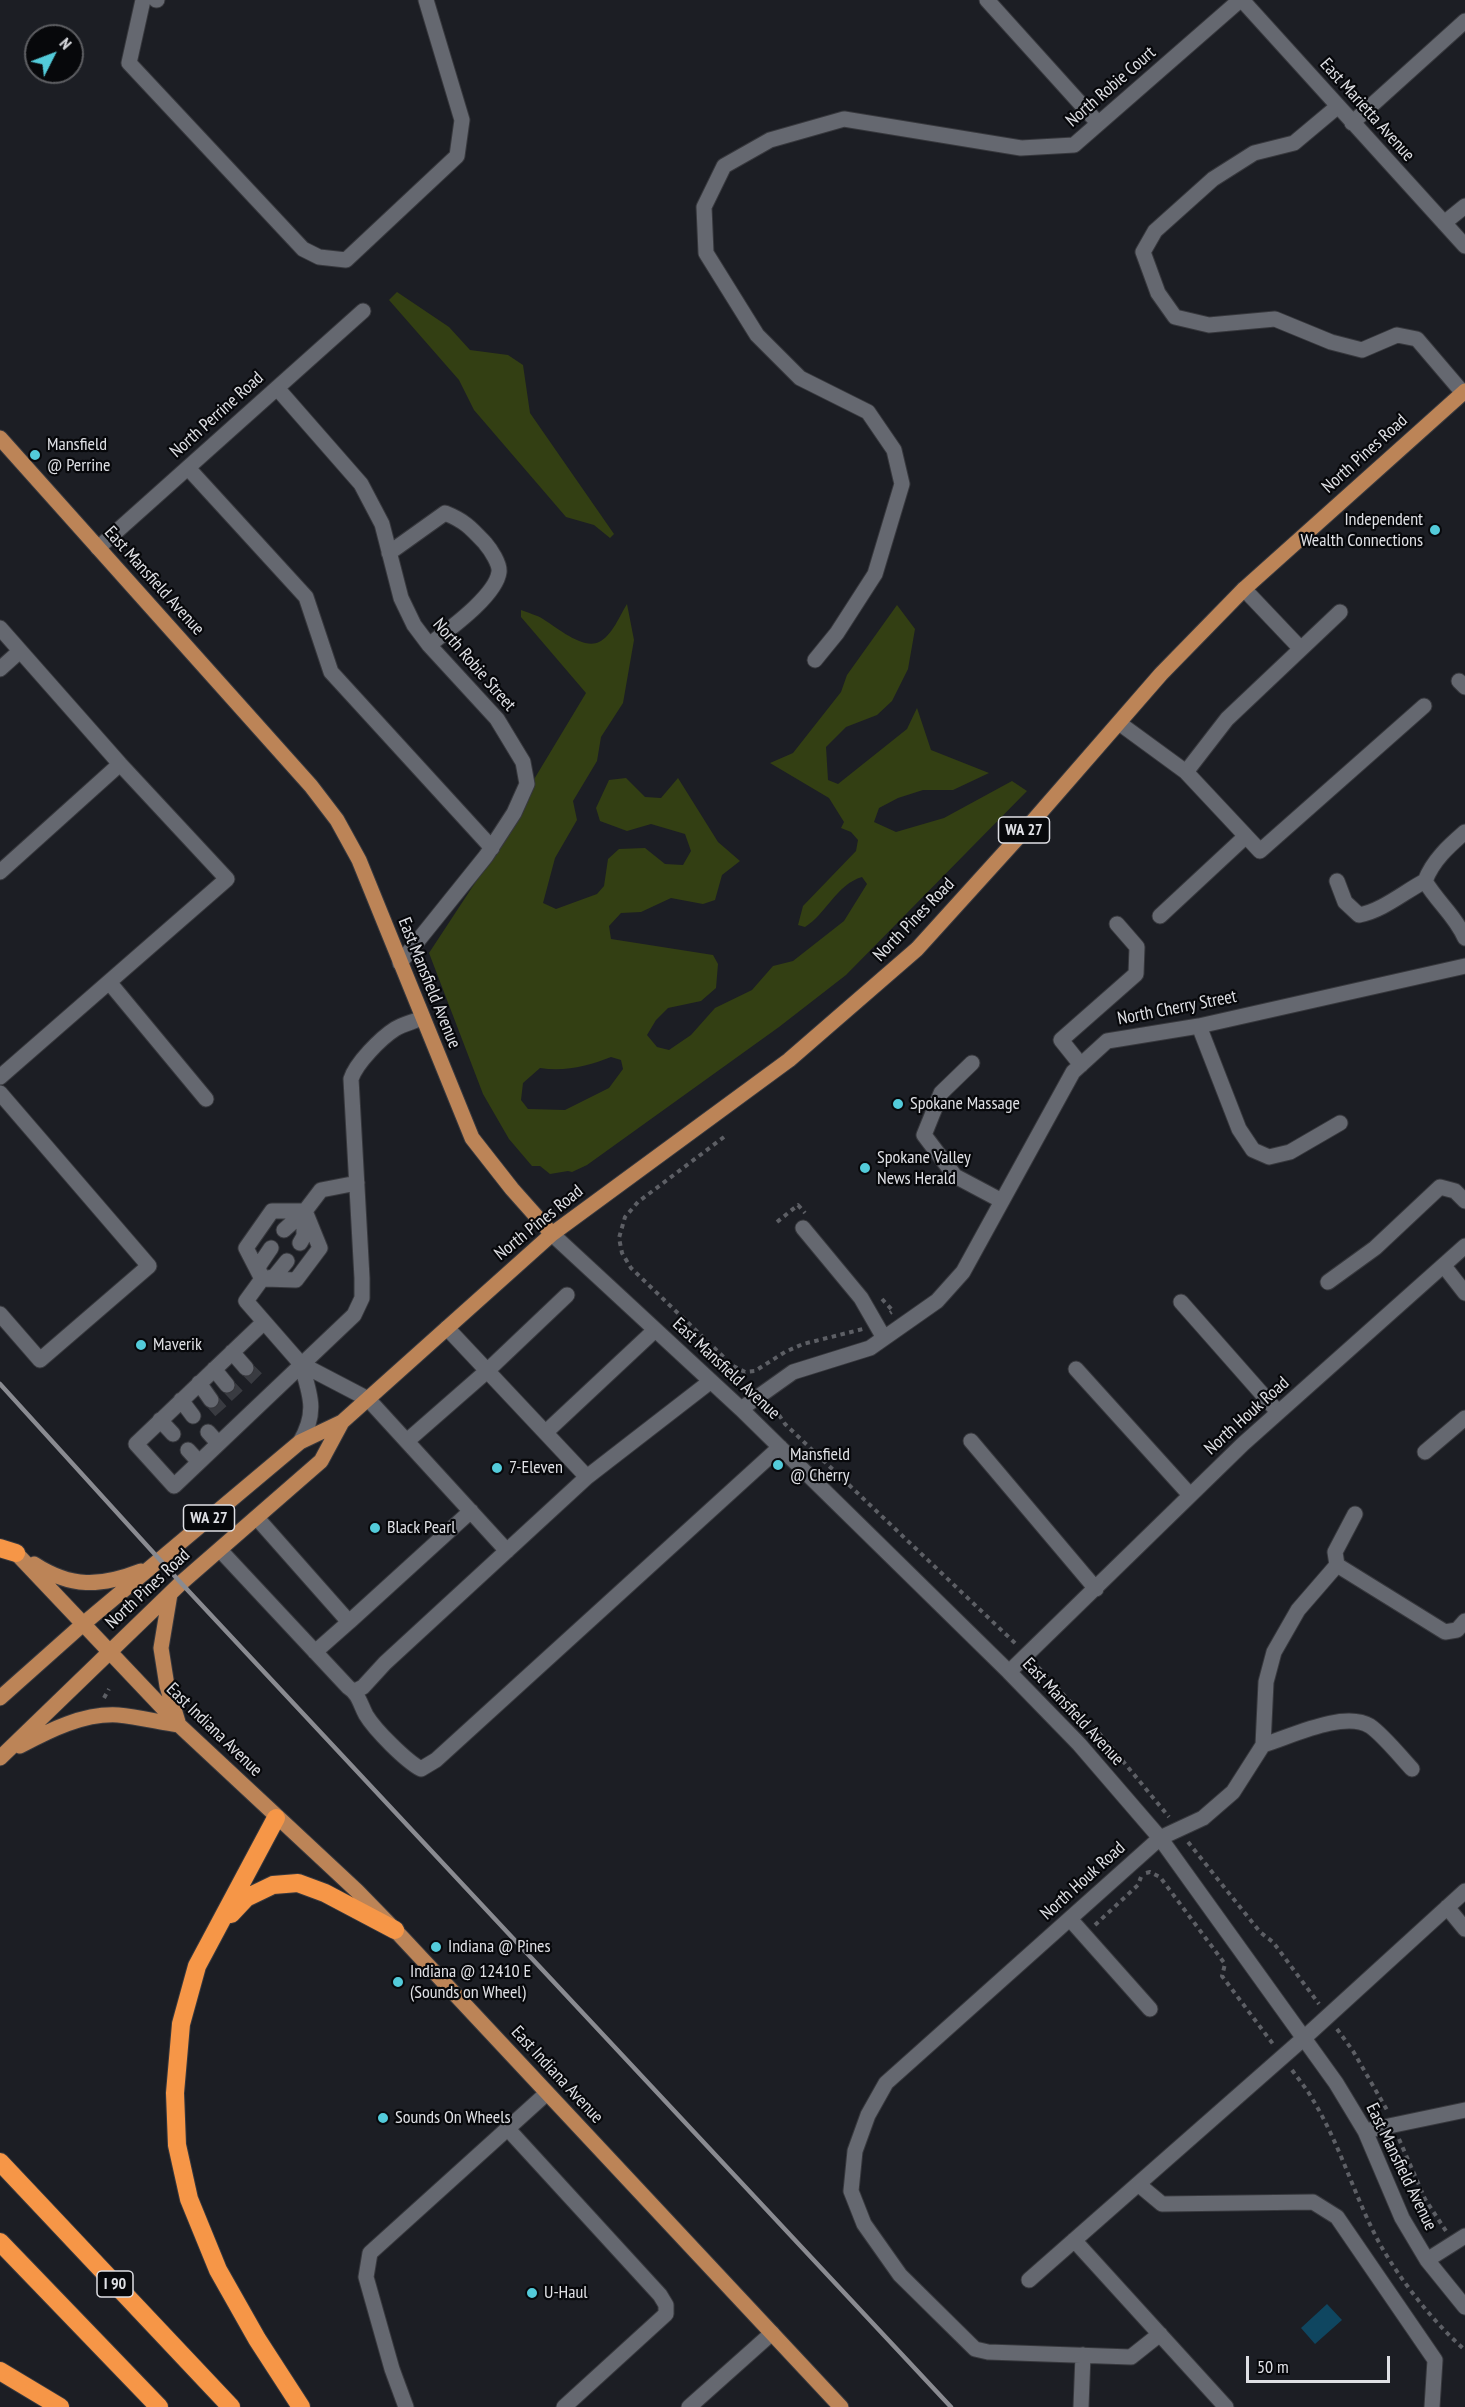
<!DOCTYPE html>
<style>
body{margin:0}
#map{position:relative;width:1465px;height:2407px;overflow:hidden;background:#1c1e24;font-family:"PT Sans Narrow",sans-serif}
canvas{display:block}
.north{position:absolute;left:24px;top:24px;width:60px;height:60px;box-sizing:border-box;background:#07080b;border:2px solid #5d5e62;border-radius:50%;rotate:48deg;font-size:16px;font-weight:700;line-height:24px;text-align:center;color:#dfe0e5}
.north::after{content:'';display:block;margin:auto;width:21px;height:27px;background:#53cbda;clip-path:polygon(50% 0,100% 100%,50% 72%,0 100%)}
.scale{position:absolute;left:1246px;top:2356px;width:144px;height:27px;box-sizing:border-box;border:3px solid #dfe0e5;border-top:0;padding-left:8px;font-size:18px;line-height:21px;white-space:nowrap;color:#dfe0e5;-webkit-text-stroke:4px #07080b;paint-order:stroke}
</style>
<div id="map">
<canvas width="1465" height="2407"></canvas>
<div class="north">N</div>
<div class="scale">50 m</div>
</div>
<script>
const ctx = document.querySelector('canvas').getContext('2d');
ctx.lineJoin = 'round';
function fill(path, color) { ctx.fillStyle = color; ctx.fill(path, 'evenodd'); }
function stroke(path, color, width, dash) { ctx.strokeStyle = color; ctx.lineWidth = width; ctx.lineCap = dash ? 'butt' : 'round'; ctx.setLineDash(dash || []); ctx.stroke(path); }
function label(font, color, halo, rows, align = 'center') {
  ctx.font = font + ' "PT Sans Narrow",sans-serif'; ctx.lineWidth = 4.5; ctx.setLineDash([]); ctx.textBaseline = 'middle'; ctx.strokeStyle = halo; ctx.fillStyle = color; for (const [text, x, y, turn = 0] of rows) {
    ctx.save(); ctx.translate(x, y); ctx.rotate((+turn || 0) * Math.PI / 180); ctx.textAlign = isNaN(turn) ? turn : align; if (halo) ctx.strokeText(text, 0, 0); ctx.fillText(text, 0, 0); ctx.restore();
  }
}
fill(new Path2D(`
 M397,292L449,327L470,350L508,355L523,365L530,413L614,534L610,538L594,525L566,517L474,410L459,380L389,300Z
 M627,604L634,640L623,703L601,737L597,761L573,801L577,820L555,858L543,903L556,909L597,894L604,886L608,859L619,849L645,848L665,864L683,865L691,851L685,834L651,824L627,831L600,821L596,808L609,780L626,778L645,797L661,798L678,778L718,842L740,861L722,875L715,900L703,904L671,898L641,912L621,913L609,926L611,939L713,955L718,964L716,988L701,1001L668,1008L656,1020L647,1035L657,1047L669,1050L691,1035L715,1008L752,990L773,966L793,961L844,921L867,884L862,877C837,884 826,914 805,927L798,925L803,906L856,851L858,840L851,832L841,828L844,822L829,798L770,763L793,753L841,692L847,675L897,605L915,629L908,669L892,701L877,715L846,727L826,747L828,780L838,784L907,729L917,708L931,750L989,773L953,790H923L898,798L879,808L874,822L896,832L944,818L1012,781L1027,791L846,975L779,1027L587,1165L572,1172L568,1171L550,1174L540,1166H532L509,1139L483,1094L429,953L515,822L533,781L586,693L521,617V610C528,613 537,615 543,619C556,627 583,650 599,642C612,636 620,615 627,604ZM611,1057L621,1060L623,1069L609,1088L565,1110L528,1109L521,1100L523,1083L540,1068C565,1072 588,1066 611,1057Z`), '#333f13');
fill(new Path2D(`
 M1327,2304L1342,2320L1315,2344L1301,2328Z`), '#0f4660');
stroke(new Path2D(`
 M246,1368L261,1383
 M227,1385L242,1401
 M211,1400L225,1416`), '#393b41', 15, [15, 8]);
const minor = new Path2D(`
 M143,0L129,63L303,249L319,257L346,260L457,156L462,120L426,0
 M156,0H157
 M987,0L1098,123
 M1242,0L1465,246
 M1337,107L1294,143L1254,153L1213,179L1155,231L1143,252L1158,293L1175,317L1209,325L1275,319L1331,342L1362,350L1397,335L1417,339L1463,393
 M1352,123L1465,21
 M1444,223L1465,206
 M277,388L361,484L382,524L401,598L414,625L429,645L497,719L523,762L527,784L514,813L486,856L400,963
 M188,468L306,597L331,672L492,848
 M98,548L363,311
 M389,553L445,513C465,521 471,528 485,543C491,550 500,564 499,572C496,596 448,630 429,645
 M1244,589L1301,649
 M0,628L120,764L227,879L0,1077
 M815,660L837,633L875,574L902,484L894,450L868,412L800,378L757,335L706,253L704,207L724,166L770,140L844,119L1021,148L1074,145L1240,0
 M0,669L20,651
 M1459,681L1465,687
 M1119,723L1186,772L1260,851L1424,706
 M1186,772L1227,719L1340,612
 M1465,832C1449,846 1433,860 1425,881C1437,902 1455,915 1465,938
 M0,872L120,764
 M1337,881L1345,902L1359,915C1382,911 1404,892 1425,881
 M1160,916L1246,836
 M109,982L206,1099
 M1199,1026L1239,1129L1253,1150L1269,1157L1290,1152L1340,1123
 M972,1063L941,1093L924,1135L955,1176L1002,1201
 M1081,1065L1061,1040L1136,974L1137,947L1117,924
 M0,1093L149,1266L40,1360L0,1314
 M803,1228L861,1298L884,1338
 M284,1230L305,1211L321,1190L357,1183
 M552,1234L741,1409L1009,1672L1079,1744L1160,1838L1336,2083L1365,2131L1402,2218L1427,2260L1465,2307
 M300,1243L304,1236V1217
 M287,1261L274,1277L262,1279L246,1301L301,1364L368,1399L507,1551
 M1444,1266L1465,1293
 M261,1276L258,1267L271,1248
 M262,1279L246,1248L272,1211H305
 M265,1279L296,1280L320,1248L305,1211
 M1328,1282L1375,1248L1440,1187L1455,1191L1465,1201
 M1181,1302L1278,1412
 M264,1322L136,1444L174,1486L354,1315L362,1298V1278L351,1079C356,1063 381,1038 395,1029C403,1024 413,1022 422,1018
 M447,1328L587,1477
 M232,1352L246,1368
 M214,1369L227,1385
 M1076,1369L1190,1495
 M199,1383L211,1400
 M181,1400L193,1416
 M741,1409L793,1372L870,1348L937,1301L963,1272L1073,1072L1107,1041L1199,1026L1465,966
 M160,1420L173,1434
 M208,1432L218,1443
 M546,1432L655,1330
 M407,1441L487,1371L567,1295
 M971,1441L1096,1589
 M300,1442C318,1412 310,1394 301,1364
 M188,1450L199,1462
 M1425,1452L1465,1418
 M1355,1514L1335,1552L1337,1565L1445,1632L1457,1630L1465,1621
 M257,1518L349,1622L471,1511
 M220,1550L348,1687C359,1694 360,1704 366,1715C375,1730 406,1761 421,1769L436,1760L780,1447
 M315,1652L349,1622
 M1009,1672L1243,1444L1465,1246
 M355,1691L363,1687L385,1663L587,1477L711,1381
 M1263,1745C1290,1737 1344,1710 1370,1726C1382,1734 1401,1757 1412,1769
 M1447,1907L1465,1929
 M1070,1919L1150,2009
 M507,2128L660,2295L666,2305V2314L564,2407
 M1365,2131L1465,2110
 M1138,2184L1162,2204L1313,2202L1337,2217L1435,2360L1432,2407
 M1074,2240L1226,2407
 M1427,2260L1465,2236
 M1029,2280L1304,2038L1465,1891
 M1160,2334L1131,2357L988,2352L975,2349L900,2275L864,2224L851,2191L855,2151L868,2115L886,2083L1160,1838L1203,1818L1233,1792L1263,1745L1266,1682L1274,1652L1298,1610L1337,1565
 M406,2407L392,2369L366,2277L370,2253L547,2093
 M689,2407L772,2333
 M1081,2407L1083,2355`);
const major = new Path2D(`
 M0,438L311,786L337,820L359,860L472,1138L512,1189L552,1234
 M16,1553L179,1725L357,1891L395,1930L841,2407
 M34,1564C71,1588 100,1587 141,1571
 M170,1594L161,1648L167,1686L178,1722
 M0,1698L82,1625L300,1442L342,1422L552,1234L789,1060L917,949L1033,821L1161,674L1244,589L1465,391
 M20,1746C50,1730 84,1713 118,1715C138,1717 159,1722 179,1725
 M0,1758L181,1583L321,1461L342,1422`);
const highway = new Path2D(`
 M0,1548L16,1553
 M276,1818L197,1966L181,2024L175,2093L177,2145L189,2199L218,2270L257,2339L301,2407
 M231,1914L246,1898L273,1885L298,1883L325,1893L395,1930
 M0,2162L231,2407
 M0,2242L159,2407
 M0,2371L60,2407`);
stroke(minor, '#37383d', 17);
stroke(major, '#37383d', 17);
stroke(highway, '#37383d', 20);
stroke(new Path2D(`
 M724,1137L638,1202L625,1217L619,1238L622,1253L631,1268L733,1366L745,1372L755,1371L785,1352L803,1344L863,1329
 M777,1222L798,1205L805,1213
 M882,1299L893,1311L890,1313
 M779,1415L785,1424L1016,1644
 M1038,1667L1108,1743L1169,1817
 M104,1698L109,1689
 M1188,1842L1260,1932L1273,1942L1319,2004
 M1146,1873L1150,1872L1160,1877L1225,1964L1222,1976L1273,2044
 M1095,1925L1138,1885L1141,1877
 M1337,2029L1353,2051L1387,2110
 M1292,2070C1299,2080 1307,2089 1313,2100C1341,2146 1355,2199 1381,2246C1401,2281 1434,2323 1465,2350
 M1399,2139L1425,2199L1446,2231`), '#5d5f65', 4, [4.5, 4.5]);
stroke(minor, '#656870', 15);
stroke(major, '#bc8457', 15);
stroke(highway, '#f69647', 18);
stroke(new Path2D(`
 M0,1384L181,1583L951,2407`), '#8a8b91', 4.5);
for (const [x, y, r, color] of [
 [35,455,6,"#53cbda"],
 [1435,530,6,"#53cbda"],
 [898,1104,6,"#53cbda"],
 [865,1168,6,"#53cbda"],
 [141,1345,6,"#53cbda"],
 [778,1465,6,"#53cbda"],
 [497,1468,6,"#53cbda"],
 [375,1528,6,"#53cbda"],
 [436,1947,6,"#53cbda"],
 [398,1982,6,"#53cbda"],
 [383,2118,6,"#53cbda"],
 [532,2293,6,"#53cbda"]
]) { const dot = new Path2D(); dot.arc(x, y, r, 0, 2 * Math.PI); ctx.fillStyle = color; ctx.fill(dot); stroke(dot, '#07080b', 2); }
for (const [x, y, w] of [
 [1024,830,51],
 [209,1518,51],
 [115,2284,36]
]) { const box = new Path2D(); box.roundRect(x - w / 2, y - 13, w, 26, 4.5); ctx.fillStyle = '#07080b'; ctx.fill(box); stroke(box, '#dfe0e5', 1.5); }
label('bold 16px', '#dfe0e5', null, [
 ["WA 27",1024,830],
 ["WA 27",209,1518],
 ["I 90",115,2284]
]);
label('18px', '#dfe0e5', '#07080b', [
 ["North Robie Court",1111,87,-41],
 ["East Marietta Avenue",1367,110,48],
 ["North Perrine Road",217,415,-42],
 ["North Pines Road",1365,454,-42],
 ["East Mansfield Avenue",154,581,48],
 ["North Robie Street",474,665,49],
 ["North Pines Road",914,920,-46],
 ["East Mansfield Avenue",429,983,68],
 ["North Cherry Street",1177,1008,-11],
 ["North Pines Road",539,1223,-39],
 ["East Mansfield Avenue",726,1369,43],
 ["North Houk Road",1247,1416,-42],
 ["North Pines Road",148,1589,-43],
 ["East Mansfield Avenue",1073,1712,47],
 ["East Indiana Avenue",214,1730,44],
 ["North Houk Road",1083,1881,-42],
 ["East Indiana Avenue",557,2075,47],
 ["East Mansfield Avenue",1401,2167,64]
]);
label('18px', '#dfe0e5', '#07080b', [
 ["Mansfield",47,445],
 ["@ Perrine",47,466],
 ["Independent",1423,520,"right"],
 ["Wealth Connections",1423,541,"right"],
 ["Spokane Massage",910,1104],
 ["Spokane Valley",877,1158],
 ["News Herald",877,1179],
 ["Maverik",153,1345],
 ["Mansfield",790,1455],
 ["@ Cherry",790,1476],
 ["7-Eleven",509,1468],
 ["Black Pearl",387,1528],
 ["Indiana @ Pines",448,1947],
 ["Indiana @ 12410 E",410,1972],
 ["(Sounds on Wheel)",410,1993],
 ["Sounds On Wheels",395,2118],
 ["U-Haul",544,2293]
], 'left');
</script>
